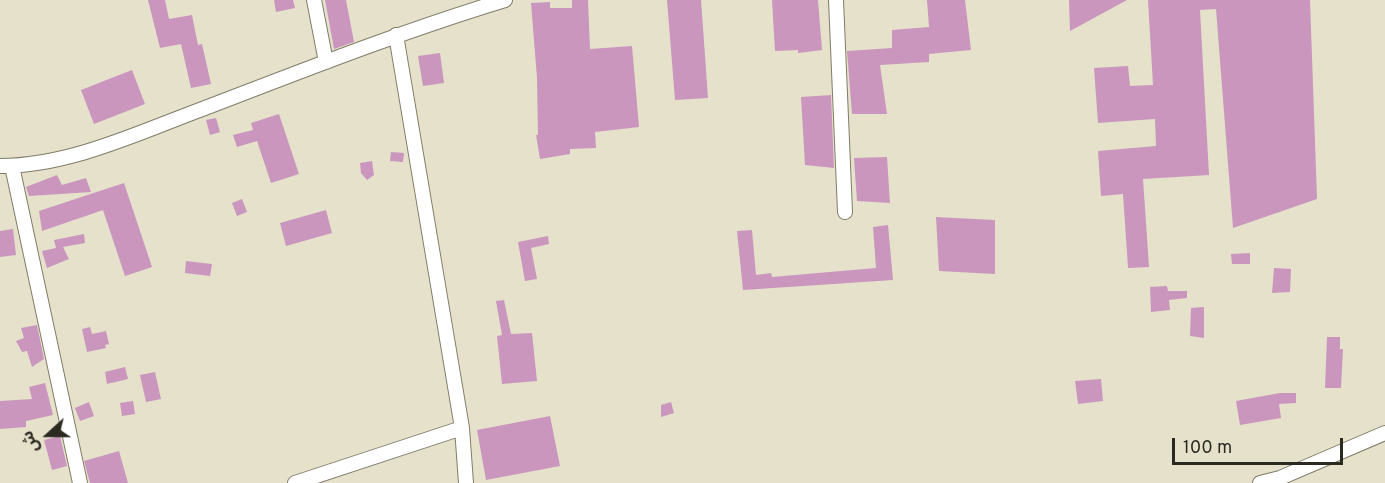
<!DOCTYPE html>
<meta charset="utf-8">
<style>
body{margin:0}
#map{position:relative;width:1385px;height:483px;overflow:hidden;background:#e5e1cb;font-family:Overpass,"Noto Sans Arabic",sans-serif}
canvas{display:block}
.north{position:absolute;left:18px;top:405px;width:60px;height:60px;-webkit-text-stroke:4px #e5e1cb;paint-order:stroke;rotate:249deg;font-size:16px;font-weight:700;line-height:24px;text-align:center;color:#2b2a21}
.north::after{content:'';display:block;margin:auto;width:21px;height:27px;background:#2b2a21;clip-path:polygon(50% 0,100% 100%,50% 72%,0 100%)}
.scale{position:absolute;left:1172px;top:438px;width:171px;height:27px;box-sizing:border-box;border:3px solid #2b2a21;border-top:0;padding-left:8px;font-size:18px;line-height:21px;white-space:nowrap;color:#2b2a21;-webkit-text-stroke:4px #e5e1cb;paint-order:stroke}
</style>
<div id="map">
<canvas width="1385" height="483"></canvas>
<div class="north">ش</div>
<div class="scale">100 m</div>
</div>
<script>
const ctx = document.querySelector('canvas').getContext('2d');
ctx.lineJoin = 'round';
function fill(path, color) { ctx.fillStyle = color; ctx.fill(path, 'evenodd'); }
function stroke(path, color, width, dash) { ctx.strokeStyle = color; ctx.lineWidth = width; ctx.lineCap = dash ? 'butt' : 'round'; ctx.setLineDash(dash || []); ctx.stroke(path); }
fill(new Path2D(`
 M148,0H165L169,19L192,15L198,45L202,44L211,84L191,88L181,44L160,48Z
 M274,0H293L295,8L276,12Z
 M325,0H346L354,42L334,49Z
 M572,0H588L590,49L632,46L639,127L595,132L596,148L570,149V154L540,159L536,135H538L537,78L531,3L550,2V8H572Z
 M667,0H701L708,98L675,100Z
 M772,0H818L822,50L798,53V50L775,51Z
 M927,0H965L971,50L929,54V62L880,65L887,114H852L847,51L892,48V30L929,27Z
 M1069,0H1127L1070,31Z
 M1148,0H1310L1317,199L1233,228L1216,9L1200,10L1209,175L1143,179L1149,267L1128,268L1123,194L1101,196L1098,151L1156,146L1155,119L1098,123L1094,68L1128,66L1130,86L1153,85Z
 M440,53L444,83L423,86L418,56Z
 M132,70L145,104L94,124L81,90Z
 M831,95L834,168L805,165L801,97Z
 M279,114L299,174L271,183L257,141L237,147L233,135L253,130L251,123Z
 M216,118L220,132L210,135L206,120Z
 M391,152L404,153L403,162L390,161Z
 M887,157L890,203L857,201L854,158Z
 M372,161L374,175L367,180L361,173L360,163Z
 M57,175L62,185L86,178L91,192L29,196L26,187Z
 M124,183L152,267L125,276L103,210L42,231L39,211Z
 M242,199L247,212L237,216L232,203Z
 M326,210L332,233L286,246L280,223Z
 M936,217L995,220V274L939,271Z
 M888,225L893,280L743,290L737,231L752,230L756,275L771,273L772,277L876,268L873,227Z
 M13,229L16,255L0,257V231Z
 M84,234L85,243L63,247L69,259L47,268L42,251L56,248L54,240Z
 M548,236L549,244L531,248L537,279L525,281L518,242Z
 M1250,253V264H1232L1231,254Z
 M186,261L212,264L210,276L185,273Z
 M1274,268L1291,269L1290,292L1272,293Z
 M1167,286L1168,291H1187V298L1169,300L1170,310L1151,312L1150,287Z
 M504,300L511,334L532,333L537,381L502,384L497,336L502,335L496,301Z
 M1204,307V338L1190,336L1191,308Z
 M37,325L44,359L32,367L27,351L22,352L16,341L24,338L21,328Z
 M90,327L92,334L106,331L109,344L105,345L106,348L87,352L82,329Z
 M1327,337H1340V349H1343L1341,388H1325Z
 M125,367L128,379L107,384L105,372Z
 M155,372L161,399L146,402L140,375Z
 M1101,379L1103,401L1078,404L1075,381Z
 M45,383L53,415L26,421V427L0,429V401L32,399L29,387Z
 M1280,393H1296V403L1279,404L1281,418L1240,425L1236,401Z
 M133,401L135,414L122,416L120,403Z
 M89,402L94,416L80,421L75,408Z
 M671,402L674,413L661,417V405Z
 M550,416L560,466L486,480L477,430Z
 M60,436L67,466L52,470L44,440Z
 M119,451L128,483H90L84,461Z`), '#ca96be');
const street = new Path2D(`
 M314,0L326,62
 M836,0L845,212
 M0,166C70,166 140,132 205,108C304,70 403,31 505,0
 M12,166L80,483
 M462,428L466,483
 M295,483L462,428L396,35
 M1260,483L1280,478L1385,433`);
stroke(street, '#807c68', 16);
stroke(street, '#fff', 14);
</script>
